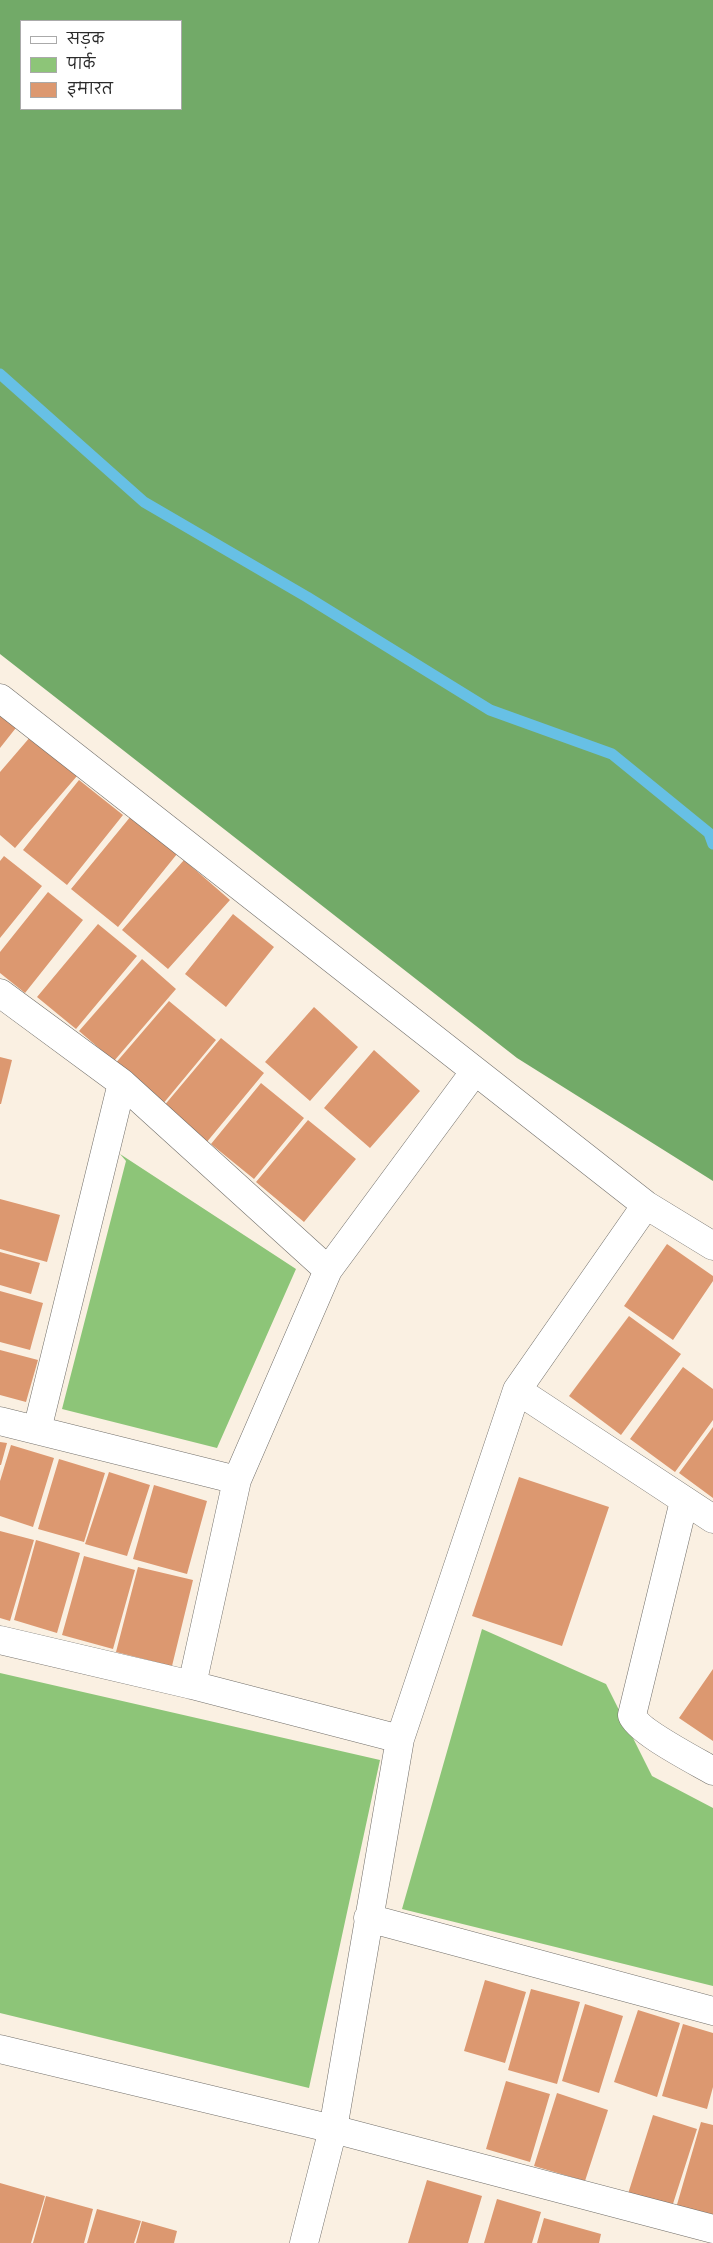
<!DOCTYPE html>
<meta charset="utf-8">
<style>
body{margin:0}
#map{position:relative;width:713px;height:2243px;overflow:hidden;background:#faf0e2;font-family:Pangolin,"Playpen Sans Deva",sans-serif}
canvas{display:block}
.legend{position:absolute;left:20px;top:20px;width:162px;height:90px;box-sizing:border-box;background:#fff;border:1px solid #aaa;margin:0;padding:6px 9px;list-style:none;font-size:15px;color:#2b2b2b}
.legend li{display:flex;align-items:center;gap:10px;height:25px}
.legend b{width:25px;border:1px solid #aaa}
</style>
<div id="map">
<canvas width="713" height="2243"></canvas>
<ul class="legend">
<li><b style="height:6px;background:#fff"></b>सड़क</li>
<li><b style="height:14px;background:#8dc578"></b>पार्क</li>
<li><b style="height:14px;background:#dc9870"></b>इमारत</li>
</ul>
</div>
<script>
const ctx = document.querySelector('canvas').getContext('2d');
ctx.lineJoin = 'round';
function fill(path, color) { ctx.fillStyle = color; ctx.fill(path, 'evenodd'); }
function stroke(path, color, width, dash) { ctx.strokeStyle = color; ctx.lineWidth = width; ctx.lineCap = dash ? 'butt' : 'round'; ctx.setLineDash(dash || []); ctx.stroke(path); }
fill(new Path2D(`
 M120,1154L296,1269L217,1448L62,1409L126,1161Z
 M482,1629L606,1684L652,1776L713,1808V1986L402,1909Z
 M0,1673L380,1760L309,2088L0,2013Z`), '#8dc578');
fill(new Path2D(`
 M0,0H713V1181L517,1058L0,654ZM21,21H181V109H21Z`), '#72aa68');
stroke(new Path2D(`
 M0,374L144,502L307,597L490,710L612,754L709,833L713,844`), '#67c0e5', 11);
fill(new Path2D(`
 M0,708L19,724L0,748Z
 M31,736L77,776L15,848L0,835V772Z
 M79,780L123,815L67,885L23,850Z
 M131,816L177,854L118,927L71,889Z
 M4,856L42,886L0,938V861Z
 M184,860L230,900L168,969L122,930Z
 M48,892L83,920L25,993L0,973V952Z
 M233,914L274,947L226,1007L185,974Z
 M98,924L137,956L76,1029L37,997Z
 M142,959L176,989L114,1061L79,1031Z
 M169,1001L216,1040L162,1105L114,1065Z
 M314,1007L358,1047L310,1101L265,1062Z
 M221,1038L264,1073L206,1143L163,1107Z
 M374,1050L420,1091L370,1148L324,1108Z
 M0,1057L12,1060L1,1104H0Z
 M261,1083L304,1118L254,1179L211,1144Z
 M308,1120L356,1159L304,1222L256,1182Z
 M0,1199L60,1215L47,1262L0,1249Z
 M667,1244L713,1276V1281L673,1340L624,1306Z
 M0,1252L40,1263L31,1294L0,1285Z
 M0,1291L43,1303L30,1350L0,1342Z
 M629,1316L681,1354L621,1435L569,1396Z
 M0,1350L38,1360L26,1402L0,1395Z
 M683,1367L713,1389V1420L675,1472L630,1439Z
 M713,1427V1498L679,1473Z
 M0,1442L7,1443L1,1465H0Z
 M11,1445L54,1458L33,1527L0,1516V1481Z
 M59,1459L105,1473L84,1542L38,1529Z
 M109,1472L150,1485L127,1556L85,1544Z
 M519,1477L609,1507L562,1646L472,1616Z
 M154,1485L207,1501L187,1574L133,1559Z
 M0,1531L34,1540L10,1621L0,1618Z
 M36,1540L80,1553L57,1633L14,1620Z
 M84,1556L135,1570L113,1649L62,1635Z
 M138,1567L193,1580L172,1666L116,1652Z
 M713,1669V1741L679,1718Z
 M485,1980L526,1992L505,2063L464,2051Z
 M531,1989L580,2002L557,2084L508,2070Z
 M585,2004L623,2016L599,2093L562,2081Z
 M638,2010L680,2023L657,2097L614,2082Z
 M683,2024L713,2033V2087L707,2109L662,2096Z
 M506,2081L550,2094L530,2162L486,2149Z
 M557,2093L608,2110L585,2181L534,2166Z
 M653,2115L697,2129L671,2210L627,2197Z
 M701,2122L713,2125V2219L676,2208Z
 M427,2180L482,2196L468,2243H408Z
 M0,2183L45,2196L31,2243H0Z
 M46,2196L93,2209L84,2243H33Z
 M497,2199L541,2212L532,2243H484Z
 M97,2209L141,2221L134,2243H87Z
 M544,2218L601,2234L599,2243H537Z
 M142,2221L177,2231L174,2243H136Z`), '#dc9870');
const minor = new Path2D(`
 M0,698L646,1205L713,1246
 M0,993L122,1083L328,1270
 M517,1390L713,1519
 M0,1421L237,1480
 M37,1430L122,1083
 M684,1501L632,1715C637,1731 696,1761 713,1771
 M0,1640L192,1685L400,1739
 M192,1685L237,1480L328,1270L475,1071
 M368,1918L713,2011
 M0,2049L333,2129L713,2229
 M304,2243L333,2129L400,1739L517,1390L646,1205`);
stroke(minor, '#73706b', 29);
stroke(minor, '#fff', 28);
</script>
